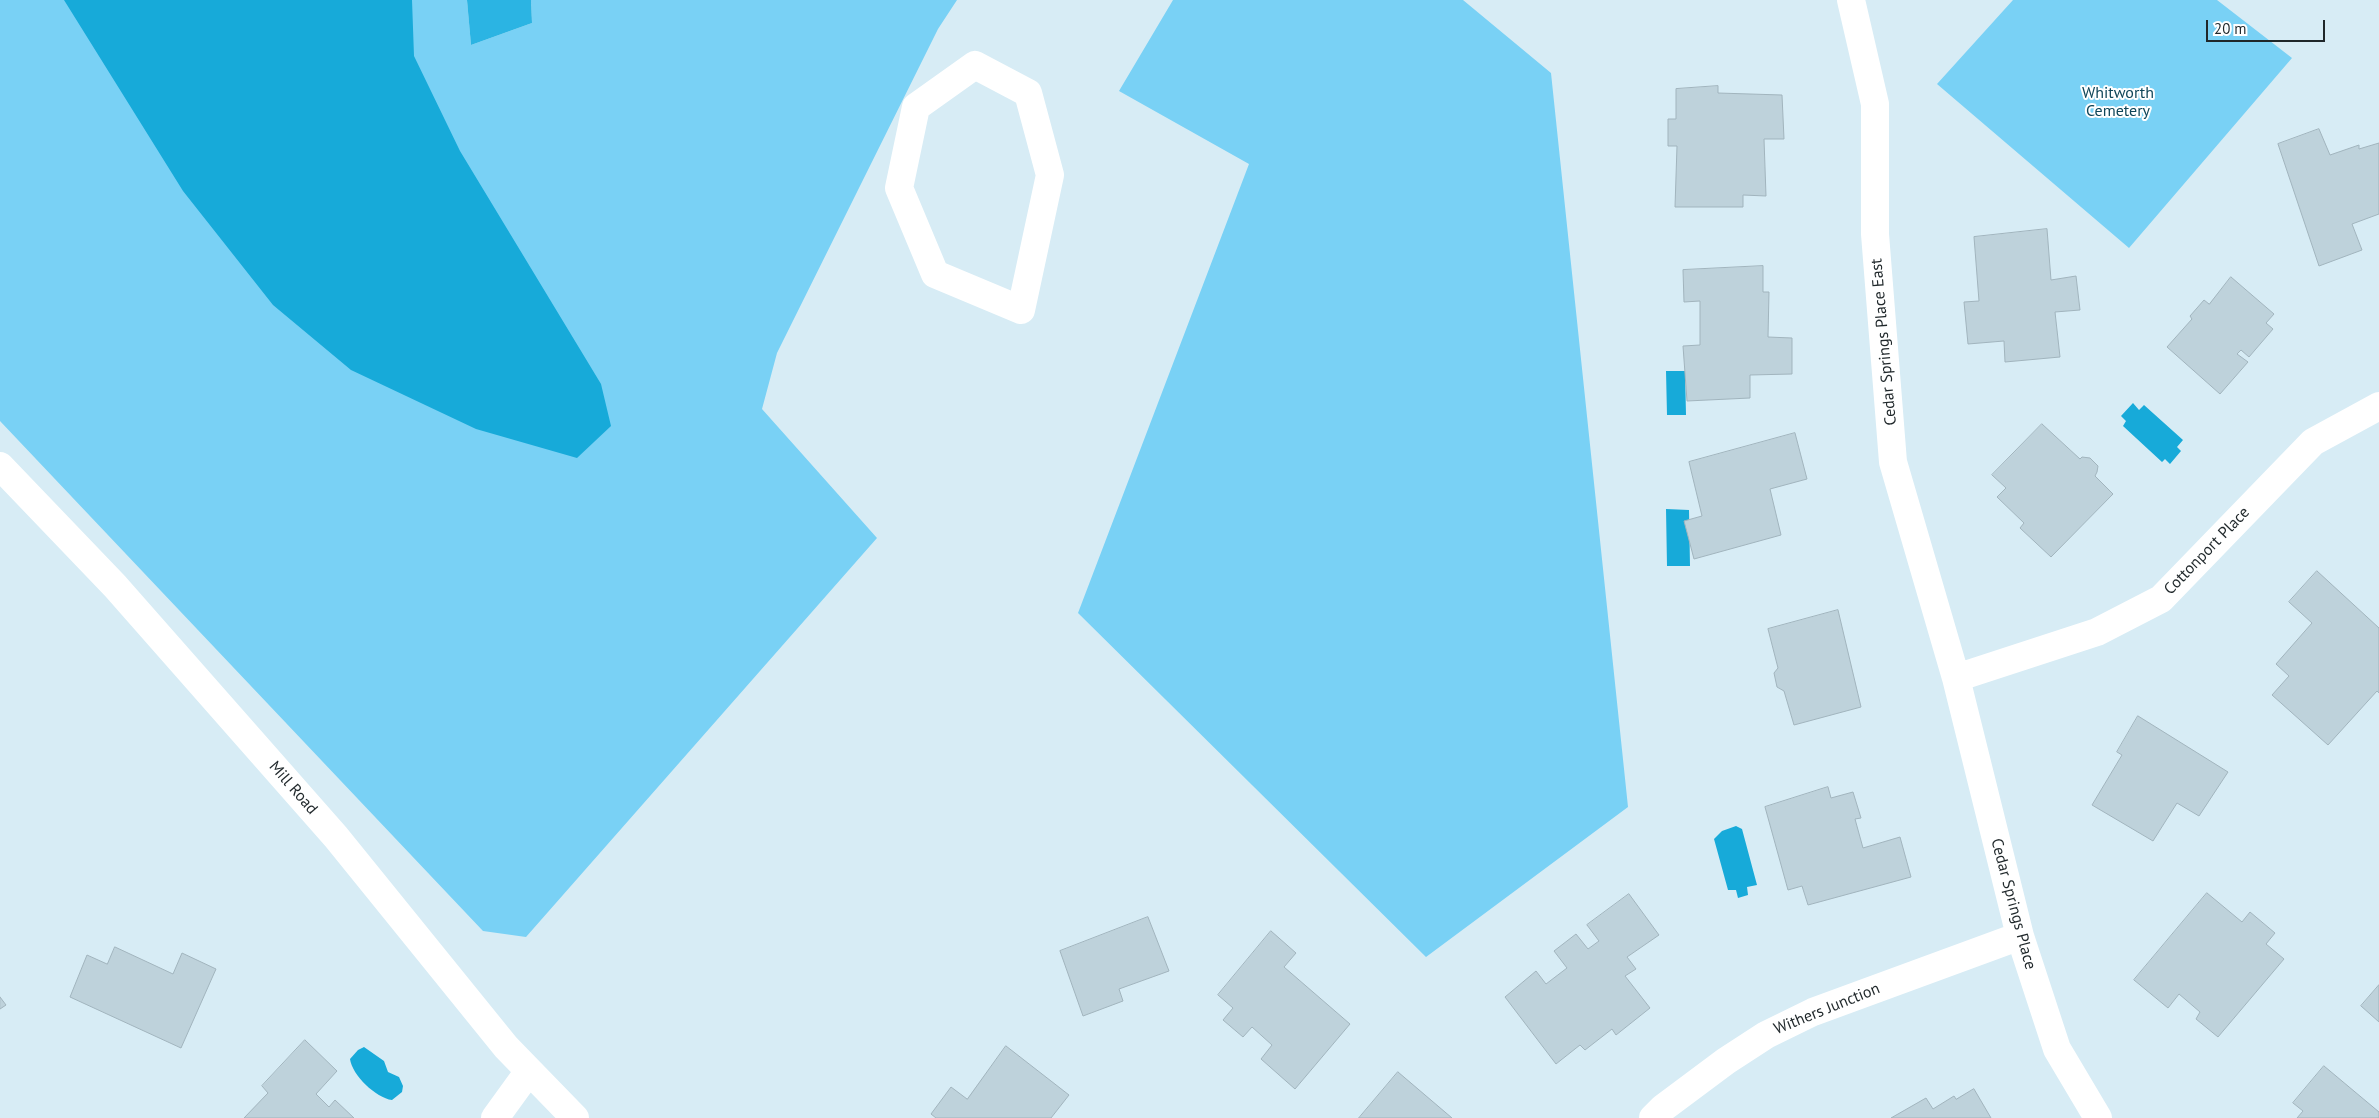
<!DOCTYPE html>
<style>
body{margin:0}
#map{position:relative;width:2379px;height:1118px;overflow:hidden;background:#d7ecf5;font-family:"PT Sans",sans-serif}
canvas{display:block}
.scale{position:absolute;left:2206px;top:20px;width:119px;height:22px;box-sizing:border-box;border:2px solid #1f272a;border-top:0;padding-left:6px;font-size:15px;line-height:18px;white-space:nowrap;color:#1f272a;-webkit-text-stroke:4px #fff;paint-order:stroke}
</style>
<div id="map">
<canvas width="2379" height="1118"></canvas>
<div class="scale">20 m</div>
</div>
<script>
const ctx = document.querySelector('canvas').getContext('2d');
ctx.lineJoin = 'round';
function fill(path, color) { ctx.fillStyle = color; ctx.fill(path, 'evenodd'); }
function stroke(path, color, width, dash) { ctx.strokeStyle = color; ctx.lineWidth = width; ctx.lineCap = dash ? 'butt' : 'round'; ctx.setLineDash(dash || []); ctx.stroke(path); }
function label(font, color, halo, rows, align = 'center') {
  ctx.font = font + ' "PT Sans",sans-serif'; ctx.lineWidth = 4; ctx.setLineDash([]); ctx.textBaseline = 'middle'; ctx.strokeStyle = halo; ctx.fillStyle = color; for (const [text, x, y, turn = 0] of rows) {
    ctx.save(); ctx.translate(x, y); ctx.rotate((+turn || 0) * Math.PI / 180); ctx.textAlign = isNaN(turn) ? turn : align; if (halo) ctx.strokeText(text, 0, 0); ctx.fillText(text, 0, 0); ctx.restore();
  }
}
fill(new Path2D(`
 M0,0H467L471,45L532,23L531,0H957L938,29L777,353L762,409L877,538L526,937L483,931L0,421Z
 M1173,0H1463L1551,73L1628,807L1426,957L1078,613L1249,164L1119,91Z
 M2013,0H2217L2292,58L2129,248L1937,84Z`), '#79d1f5');
fill(new Path2D(`
 M467,0H531L532,23L471,45Z`), '#2bb4e3');
fill(new Path2D(`
 M64,0H412L414,56L460,151L601,384L611,426L577,458L476,429L351,370L273,305L183,191Z
 M1666,371H1685L1686,415H1667Z
 M2133,403L2139,410L2144,405L2183,440L2177,447L2181,451L2170,464L2165,459L2162,462L2123,426L2126,421L2121,416Z
 M1666,509L1689,510L1690,566H1667Z
 M1736,826L1742,829L1757,885L1747,887L1748,895L1738,898L1736,890H1728L1714,839L1722,831Z
 M364,1047L384,1061L388,1072L399,1077L403,1086L402,1092L392,1100C376,1098 352,1075 350,1059L358,1050Z`), '#17aad9');
const building = new Path2D(`
 M1718,86V93L1782,95L1784,139H1764L1766,196L1743,195V207H1675L1677,146H1668V119H1676V89Z
 M2319,129L2330,155L2359,145V149L2379,143V214L2352,224L2362,250L2319,266L2278,144Z
 M2047,229L2051,280L2076,276L2080,310L2055,312L2060,357L2005,362L2004,341L1968,344L1964,302L1979,301L1974,237Z
 M1763,266V292H1769L1768,337L1792,338V374L1750,375V398L1687,401L1683,346L1700,345V301L1684,302L1683,270Z
 M2231,277L2274,314L2266,323L2273,329L2249,357L2241,350L2237,354L2248,362L2220,394L2167,347L2192,319L2190,316L2204,300L2209,304Z
 M2042,424L2080,459L2082,457L2090,458L2098,466L2097,472L2095,476L2113,494L2051,557L2020,528L2024,523L1997,497L2006,488L1992,475Z
 M1795,433L1807,479L1770,489L1781,535L1694,559L1684,521L1702,516L1689,462Z
 M2317,571L2379,628V693L2377,691L2328,745L2272,695L2289,676L2276,664L2312,623L2289,602Z
 M1838,610L1861,707L1794,725L1784,691L1777,687L1774,673L1778,668L1768,629Z
 M2138,716L2228,772L2199,816L2177,803L2153,841L2092,805L2122,755L2117,752Z
 M1828,787L1831,798L1853,792L1861,818L1855,819L1863,848L1900,837L1911,877L1808,905L1802,886L1788,890L1765,807Z
 M2207,893L2242,922L2250,912L2275,933L2266,944L2284,959L2218,1037L2196,1019L2200,1012L2179,994L2168,1008L2134,980Z
 M1629,894L1659,935L1627,957L1636,969L1625,976L1650,1008L1616,1035L1612,1029L1585,1050L1580,1045L1556,1064L1505,997L1536,971L1546,984L1567,968L1554,951L1576,934L1588,949L1599,941L1587,925Z
 M1148,917L1169,971L1119,989L1123,1001L1083,1016L1060,951Z
 M1271,931L1296,953L1284,967L1350,1024L1295,1089L1261,1059L1272,1045L1252,1027L1243,1037L1223,1020L1233,1008L1218,995Z
 M115,947L173,974L182,953L216,969L181,1048L70,997L87,955L107,964Z
 M2379,985V1022L2361,1006Z
 M0,997L6,1005L0,1009Z
 M305,1040L337,1071L316,1094L329,1107L335,1100L354,1118H244L268,1093L262,1086Z
 M1006,1046L1069,1095L1051,1118H936L931,1114L951,1087L967,1099Z
 M2324,1066L2379,1112V1118H2297L2303,1111L2293,1103Z
 M1398,1072L1452,1118H1359Z
 M1974,1089L1991,1118H1891L1926,1098L1933,1109L1954,1096L1956,1099Z`);
fill(building, '#bed2db');
stroke(building, '#a1b4bd', 1);
stroke(new Path2D(`
 M1851,0L1875,104V234L1893,462L1956,678L2020,936L2057,1049L2098,1118
 M975,65L1028,93L1050,175L1021,310L935,274L899,188L916,107Z
 M0,466L115,586L336,837L506,1047L575,1118
 M1956,678L2097,632L2161,599L2313,442L2379,406
 M495,1118L529,1071
 M1653,1118L1663,1108L1726,1061L1766,1035L1813,1012L2020,936`), '#fff', 28);
label('16px', '#0f4659', '#fff', [
 ["Whitworth",2118,93],
 ["Cemetery",2118,111]
]);
label('16px', '#1f272a', '#fff', [
 ["Cedar Springs Place East",1884,342,-95],
 ["Cottonport Place",2207,551,-46],
 ["Mill Road",293,788,49],
 ["Cedar Springs Place",2013,904,75],
 ["Withers Junction",1827,1009,-22]
]);
</script>
